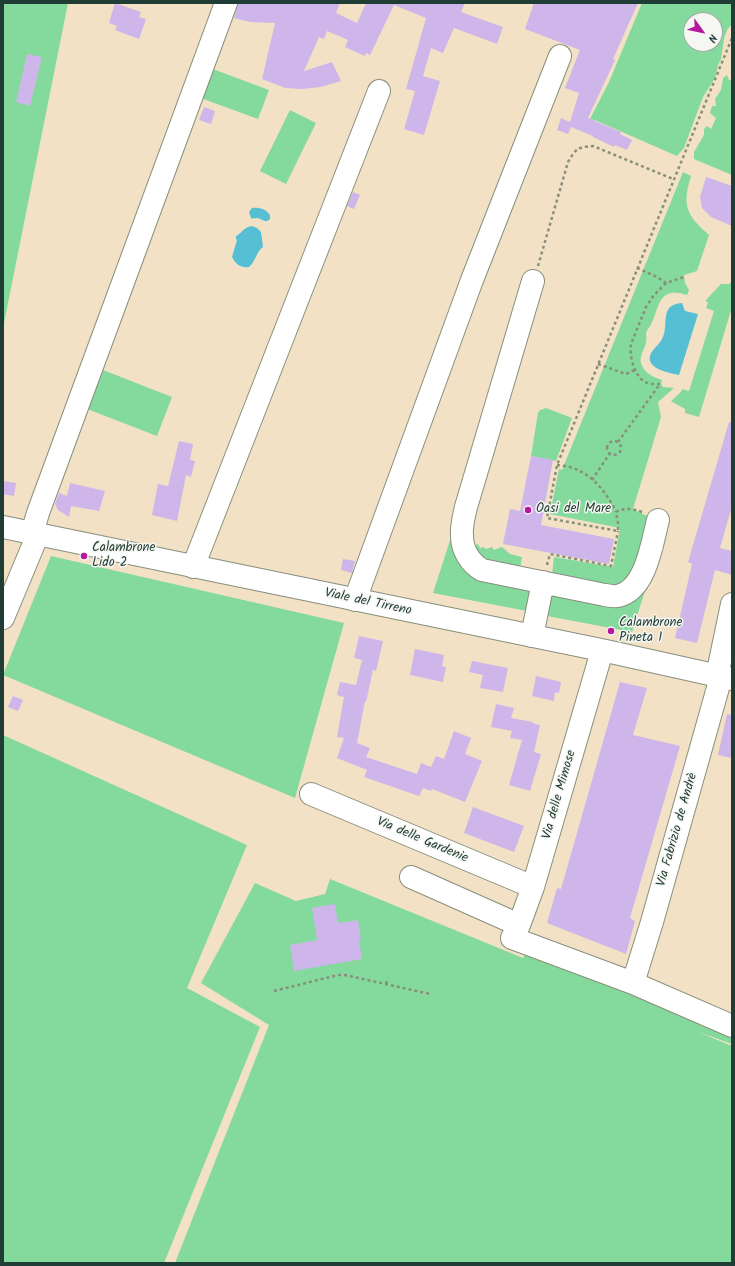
<!DOCTYPE html>
<meta charset="utf-8">
<style>
body{margin:0}
#map{position:relative;width:735px;height:1266px;overflow:hidden;background:#f2e1c5;font-family:Kalam,sans-serif}
canvas{display:block}
.frame{position:absolute;inset:0;border:4px solid #1f3d34;pointer-events:none}
.north{position:absolute;left:683px;top:12px;width:40px;height:40px;box-sizing:border-box;background:#f6f6f2;border:1px solid #a0aca6;border-radius:50%;rotate:123deg;font-size:11px;font-weight:700;line-height:16px;text-align:center;color:#1f3d34}
.north::after{content:'';display:block;margin:auto;width:14px;height:18px;background:#b5179e;clip-path:polygon(50% 0,100% 100%,50% 72%,0 100%)}
</style>
<div id="map">
<canvas width="735" height="1266"></canvas>
<div class="frame"></div>
<div class="north">N</div>
</div>
<script>
const ctx = document.querySelector('canvas').getContext('2d');
ctx.lineJoin = 'round';
function fill(path, color) { ctx.fillStyle = color; ctx.fill(path, 'evenodd'); }
function stroke(path, color, width, dash) { ctx.strokeStyle = color; ctx.lineWidth = width; ctx.lineCap = dash ? 'butt' : 'round'; ctx.setLineDash(dash || []); ctx.stroke(path); }
function label(font, color, halo, rows, align = 'center') {
  ctx.font = font + ' Kalam,sans-serif'; ctx.lineWidth = 3; ctx.setLineDash([]); ctx.textBaseline = 'middle'; ctx.strokeStyle = halo; ctx.fillStyle = color; for (const [text, x, y, turn = 0] of rows) {
    ctx.save(); ctx.translate(x, y); ctx.rotate((+turn || 0) * Math.PI / 180); ctx.textAlign = isNaN(turn) ? turn : align; if (halo) ctx.strokeText(text, 0, 0); ctx.fillText(text, 0, 0); ctx.restore();
  }
}
fill(new Path2D(`
 M3,3H68L3,328Z
 M642,3H732V24L727,30L724,39L721,59L718,65L715,78L703,97L684,148L677,156L597,121L590,119L609,82ZM691,20H715V44H691Z
 M210,68L269,90L258,119L198,97Z
 M727,75L729,80L732,81V175L694,159V152L704,135V129L707,126L711,129L716,118L710,113L712,106H716L715,99L721,90L723,78Z
 M290,110L316,123L286,184L260,171Z
 M683,172L691,176C682,205 686,215 709,235L697,271L684,275L685,283L689,290L687,295C681,293 673,291 666,295C657,301 657,313 652,322C651,326 647,329 646,333C646,336 647,339 646,342C645,350 639,355 641,363C644,373 653,377 662,380L661,384L663,387L674,388L658,402L661,417L633,509L647,516L650,520L637,571L620,589L552,575L554,557L613,567L620,528L550,514L559,469L562,470Z
 M732,281V307L699,417L685,413V409L671,401L681,392L682,389L689,391L714,311L706,308L708,302L705,301L721,284H729Z
 M98,368L172,397L157,436L82,407Z
 M546,408L572,418L556,461L531,456L538,413L540,410Z
 M455,525L456,547L533,590L527,611L433,593Z
 M478,544L480,548L484,547L486,549L492,547L494,550L502,547L510,554L522,557L520,569L485,566L474,546Z
 M51,556L344,623L295,798L3,675Z
 M649,578L632,632L547,616L550,593L608,602Z
 M3,735L247,845L187,988L260,1027L164,1263H3Z
 M330,879L523,958L527,951L732,1031V1044L696,1031L732,1046V1263H175L269,1025L201,983L255,883L296,901L325,894Z`), '#84d99c');
fill(new Path2D(`
 M252,208C259,207 266,209 270,215V219C265,224 263,219 257,218C255,218 253,219 251,218L249,212Z
 M252,226L257,228L261,232L263,247C256,252 256,261 249,267C241,268 236,265 232,257L237,240L236,239V236C244,232 242,228 252,226Z
 M682,303L685,311L698,314L679,375C671,373 656,371 651,363C646,353 658,347 662,339C670,324 658,305 682,303Z`), '#56bfd3');
fill(new Path2D(`
 M115,3L141,12L139,17L146,19L139,39L115,30L117,26L109,23Z
 M238,3H340L336,13L357,23L366,3H465L461,12L503,27L497,44L454,28L443,53L431,48L423,76L440,81L424,135L404,129L415,91L406,89L426,18L394,5L370,55L366,53L365,56L345,47L348,40L327,31L324,39L319,37L304,71L332,62L341,81L321,87L302,89L285,88L262,79L275,23L250,22L234,18Z
 M534,3H638L613,59L615,60L588,118L621,132L620,134L632,140L627,150L615,145L614,147L593,137V136L571,127L568,134L557,130L561,118L570,122L579,93L565,88L580,50L525,29Z
 M27,54L42,57L30,106L16,102Z
 M204,107L215,111L211,124L199,120Z
 M706,177L732,186V226L711,217L702,208L700,197Z
 M353,192L360,195L354,209L347,206Z
 M729,422H732V506L720,548L732,551V575L715,570L697,643L675,638L692,564L688,562Z
 M179,441L193,444L190,460L195,461L191,477L186,475L177,521L152,515L158,484L168,486Z
 M531,456L553,460L541,525L614,539L609,564L503,544L510,509L520,511Z
 M3,481L16,483L14,496L3,494Z
 M70,483L105,491L99,511L71,506L69,517L58,510L55,504L59,493L67,496Z
 M343,559L355,561L352,573L341,570Z
 M359,636L383,641L376,671L373,670L366,702L365,701L357,743L370,748L366,757L417,774L421,763L431,767L436,756L444,759L454,731L471,738L465,754L482,761L465,802L432,789L431,791L423,788L419,796L364,777L367,770L337,758L344,738L337,737L344,697L337,695L340,682L356,685L362,660L354,658Z
 M415,649L444,655L442,666L446,667L443,682L410,675Z
 M472,661L508,668L503,692L480,688L483,675L469,672Z
 M536,676L561,682L559,693L555,692L554,701L532,696Z
 M620,682L647,688L633,735L680,746L630,918L635,921L626,954L547,923L557,888L561,889Z
 M13,696L23,700L18,711L8,707Z
 M496,704L514,708L511,718L533,722L532,723L540,725L534,752L541,754L530,791L509,785L522,740L510,738L512,731L491,727Z
 M727,714L732,715V758L718,755Z
 M473,807L524,826L514,852L464,833Z
 M335,904L338,923L358,920L361,939L359,940L362,959L294,971L290,945L317,940L312,908Z`), '#ceb6eb');
const minor = new Path2D(`
 M533,281L466,507C464,516 461,526 462,536C462,550 470,563 482,570L600,594C606,595 612,597 618,596C646,590 652,543 658,520
 M32,533L38,513L226,3
 M193,567L379,91
 M355,600L472,280L560,56
 M3,618L38,534
 M532,636L543,582
 M602,651L533,887L519,925L512,938L633,983L732,1026
 M717,676L732,604
 M311,794L533,887
 M411,877L519,925
 M633,983L652,922L721,677`);
const major = new Path2D(`
 M3,527L606,651L732,679`);
stroke(minor, '#888f7c', 24);
stroke(major, '#888f7c', 24);
stroke(new Path2D(`
 M538,266L568,162C576,149 577,147 593,146L673,179
 M637,268L657,277L666,283
 M598,364L626,374L635,370
 M660,384C655,384 649,384 645,382C634,376 629,355 631,344L646,307L654,295L666,283L684,277
 M607 448a7 7 0 1 1 14 0a7 7 0 1 1-14 0Z
 M618,442L660,384
 M557,465C562,466 568,466 573,468C593,475 607,493 616,512
 M592,480L610,453
 M642,512C633,509 625,507 616,512L618,523V531L547,518L557,465L732,38
 M547,565L550,554L611,566L618,531
 M386,984L388,978
 M274,991L338,975H345L430,994`), '#888f7c', 2.5, [3, 3]);
stroke(minor, '#fff', 22);
stroke(major, '#fff', 22);
for (const [x, y, r, color] of [
 [528,510,4,"#b5179e"],
 [84,556,4,"#b5179e"],
 [611,631,4,"#b5179e"]
]) { const dot = new Path2D(); dot.arc(x, y, r, 0, 2 * Math.PI); ctx.fillStyle = color; ctx.fill(dot); stroke(dot, '#f6f6f2', 1.5); }
label('13px', '#1f3d34', '#f6f6f2', [
 ["Oasi del Mare",536,510],
 ["Calambrone",92,549],
 ["Lido 2",92,564],
 ["Calambrone",619,624],
 ["Pineta 1",619,639]
], 'left');
label('13px', '#1f3d34', '#f6f6f2', [
 ["Viale del Tirreno",368,603,12],
 ["Via delle Mimose",560,795,-74],
 ["Via Fabrizio de Andrè",678,830,-74],
 ["Via delle Gardenie",422,841,23]
]);
</script>
